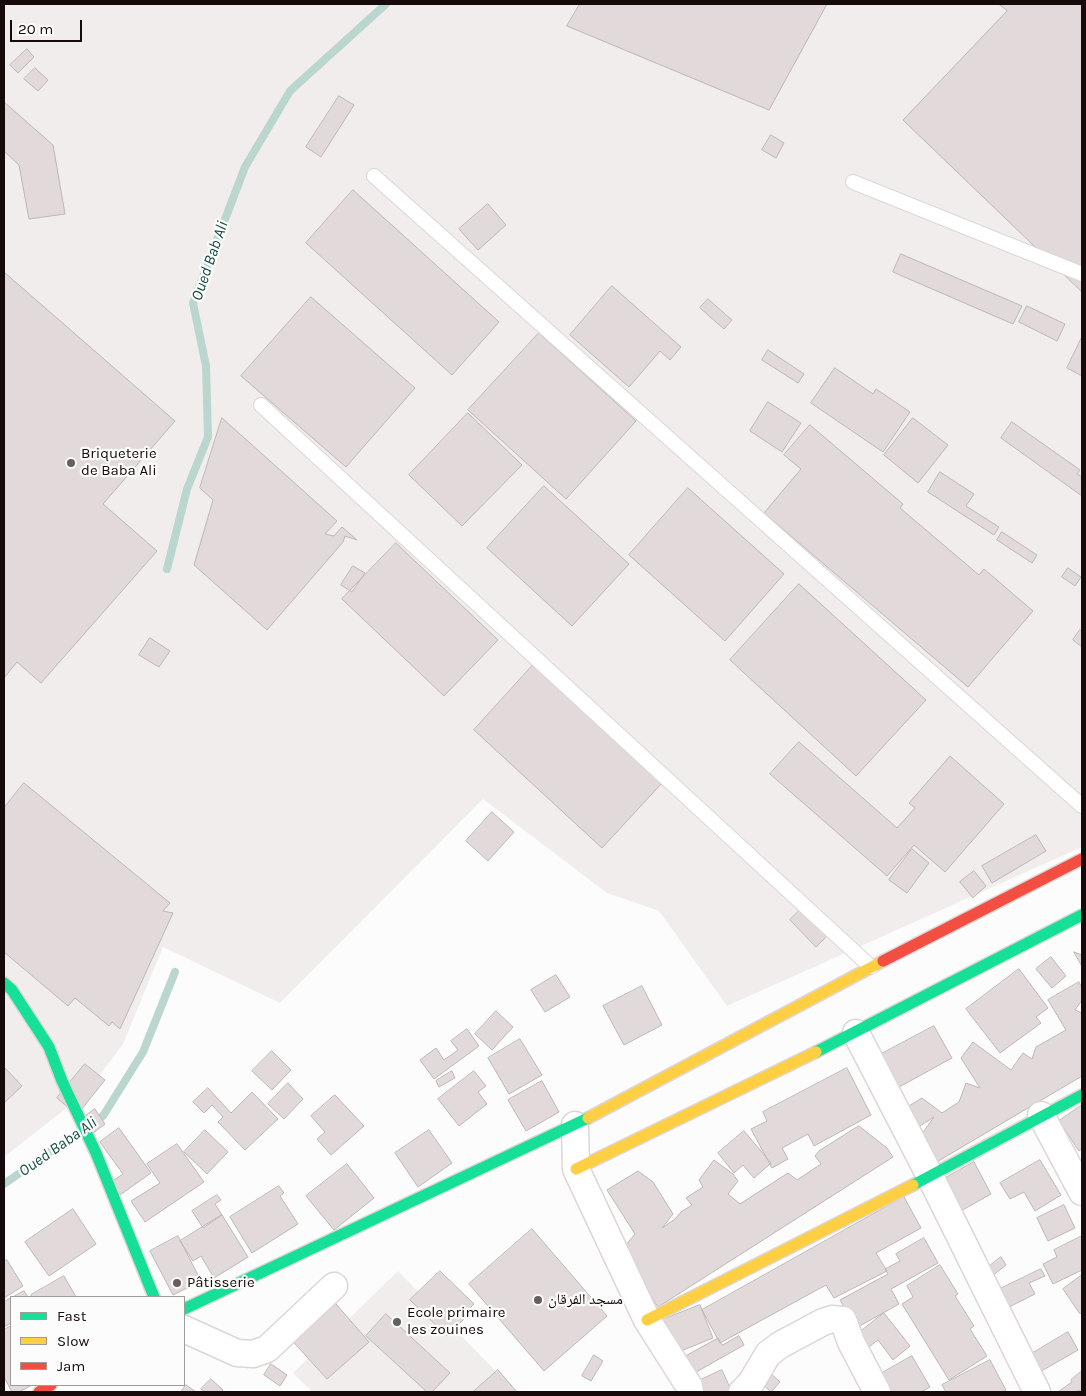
<!DOCTYPE html>
<meta charset="utf-8">
<style>
body{margin:0}
#map{position:relative;width:1086px;height:1396px;overflow:hidden;background:#fcfcfc;font-family:Karla,sans-serif}
canvas{display:block}
.frame{position:absolute;inset:0;border:5px solid #170a0a;pointer-events:none}
.legend{position:absolute;left:10px;top:1296px;width:175px;height:90px;box-sizing:border-box;background:#fcfcfc;border:1px solid #a09b9b;margin:0;padding:6px 9px;list-style:none;font-size:15px;color:#170a0a}
.legend li{display:flex;align-items:center;gap:10px;height:25px}
.legend b{width:25px;border:1px solid #a09b9b}
.scale{position:absolute;left:10px;top:20px;width:72px;height:22px;box-sizing:border-box;border:2px solid #170a0a;border-top:0;padding-left:6px;font-size:15px;line-height:18px;white-space:nowrap;color:#170a0a;-webkit-text-stroke:4px #fcfcfc;paint-order:stroke}
</style>
<div id="map">
<canvas width="1086" height="1396"></canvas>
<div class="frame"></div>
<ul class="legend">
<li><b style="height:6px;background:#16e098"></b>Fast</li>
<li><b style="height:6px;background:#ffcf43"></b>Slow</li>
<li><b style="height:6px;background:#f24e42"></b>Jam</li>
</ul>
<div class="scale">20 m</div>
</div>
<script>
const ctx = document.querySelector('canvas').getContext('2d');
ctx.lineJoin = 'round';
function fill(path, color) { ctx.fillStyle = color; ctx.fill(path, 'evenodd'); }
function stroke(path, color, width, dash) { ctx.strokeStyle = color; ctx.lineWidth = width; ctx.lineCap = dash ? 'butt' : 'round'; ctx.setLineDash(dash || []); ctx.stroke(path); }
function label(font, color, halo, rows, align = 'center') {
  ctx.font = font + ' Karla,"Noto Naskh Arabic",sans-serif'; ctx.lineWidth = 4.5; ctx.setLineDash([]); ctx.textBaseline = 'middle'; ctx.strokeStyle = halo; ctx.fillStyle = color; for (const [text, x, y, turn = 0] of rows) {
    ctx.save(); ctx.translate(x, y); ctx.rotate((+turn || 0) * Math.PI / 180); ctx.textAlign = isNaN(turn) ? turn : align; if (halo) ctx.strokeText(text, 0, 0); ctx.fillText(text, 0, 0); ctx.restore();
  }
}
fill(new Path2D(`
 M4,4H1082V847L727,1006L659,911L607,893L483,799L280,1003L163,947L123,1044L87,1092L4,1157Z
 M398,1271L516,1392H312L293,1373Z`), '#f2eded');
stroke(new Path2D(`
 M167,569L187,489L208,437L206,366L193,303L245,167L290,91L386,4
 M94,1122L103,1116L143,1052L175,972
 M4,1184L80,1131`), '#bbd6cf', 8);
const building = new Path2D(`
 M580,4H827L769,110L567,26Z
 M999,4H1082V292L903,120L1007,11Z
 M27,49L34,57L18,73L10,65Z
 M35,68L48,80L38,91L24,79Z
 M339,96L354,105L321,157L306,147Z
 M4,102L53,145L65,214L29,219L19,165L4,151Z
 M771,135L784,143L776,158L762,150Z
 M353,190L499,322L452,375L306,243Z
 M488,204L506,225L478,250L459,229Z
 M901,254L1022,306L1013,324L893,272Z
 M4,272L175,421L103,504L157,551L41,683L17,662L4,678Z
 M612,286L681,347L670,360L660,351L629,387L570,335Z
 M311,297L415,388L346,467L241,376Z
 M708,299L732,320L724,329L700,308Z
 M1027,306L1065,324L1057,341L1019,322Z
 M539,333L636,421L566,499L468,410Z
 M1082,337V376L1067,368Z
 M768,350L804,374L798,383L762,360Z
 M835,368L873,394L876,389L910,412L883,452L811,403Z
 M768,402L801,423L782,452L750,431Z
 M468,413L522,465L462,526L409,475Z
 M222,418L337,521L325,534L334,536L342,527L357,540L345,536L343,542L267,630L194,565L213,500L200,488Z
 M913,418L948,445L918,483L884,455Z
 M1012,422L1080,470L1077,474L1082,477V496L1001,438Z
 M810,425L903,504L900,508L979,575L984,569L1033,611L968,687L764,513L801,469L784,455Z
 M940,472L974,494L966,506L999,527L994,535L928,492Z
 M544,486L629,564L572,626L487,548Z
 M688,488L784,574L725,641L629,555Z
 M1002,532L1037,555L1032,563L997,540Z
 M396,543L498,640L444,696L342,599Z
 M353,566L365,573L352,592L341,585Z
 M1068,568L1081,577L1075,586L1062,577Z
 M799,584L926,700L856,776L730,660Z
 M1080,630L1082,631V647L1073,640Z
 M150,638L170,651L159,667L139,655Z
 M533,665L662,783L602,848L474,730Z
 M799,742L897,828L915,808L909,803L950,756L1004,804L945,872L914,845L887,876L770,774Z
 M24,783L170,903L163,911L173,913L120,1029L112,1022L109,1026L75,998L68,1006L4,952V808Z
 M492,812L514,832L488,861L466,841Z
 M1036,835L1046,851L992,883L982,866Z
 M912,849L929,863L907,893L889,880Z
 M974,871L986,886L973,898L960,882Z
 M807,903L833,930L816,947L790,920Z
 M1074,952L1082,955V966Z
 M1051,957L1066,976L1052,988L1036,969Z
 M1019,969L1048,1008L1036,1017L1041,1023L1000,1053L966,1009Z
 M556,975L570,997L545,1012L531,990Z
 M1079,982L1082,988V1000L1075,1010L1082,1013V1076L935,1163L919,1138L934,1117L915,1129L904,1109L922,1098L942,1113L959,1102L966,1083L980,1088L961,1058L973,1042L1011,1070L1023,1053L1032,1059L1036,1047L1066,1030L1048,1000Z
 M642,986L662,1025L624,1045L603,1006Z
 M496,1011L513,1027L492,1050L475,1034Z
 M934,1026L952,1058L890,1092L872,1059Z
 M467,1029L479,1046L434,1079L420,1060L436,1048L444,1060L458,1050L451,1041Z
 M520,1039L542,1075L509,1094L488,1058Z
 M272,1051L291,1070L272,1090L252,1071Z
 M85,1064L105,1080L77,1115L57,1098Z
 M4,1067L22,1086L4,1103Z
 M847,1068L871,1115L814,1146L808,1134L782,1148L788,1159L772,1168L751,1129L767,1121L763,1112Z
 M452,1071L455,1078L439,1087L436,1081Z
 M474,1071L486,1086L478,1092L487,1104L459,1126L438,1099Z
 M542,1081L559,1112L526,1131L508,1100Z
 M288,1083L303,1099L284,1119L268,1104Z
 M208,1088L231,1113L252,1092L278,1119L245,1150L218,1122L223,1117L212,1105L204,1113L193,1102Z
 M335,1095L364,1126L331,1155L317,1139L325,1132L311,1116Z
 M1082,1105V1149L1079,1151L1059,1121Z
 M95,1109L105,1124L88,1137L76,1123Z
 M859,1126L887,1148L893,1157L658,1307L621,1251L635,1234L607,1190L638,1171L653,1182L673,1214L662,1228L675,1219L681,1212L692,1205L686,1198L703,1187L699,1180L714,1160L733,1174L738,1181L728,1194L740,1204L788,1173L797,1180L821,1164L815,1156L819,1151Z
 M119,1128L151,1173L120,1195L111,1182L123,1174L100,1142Z
 M205,1130L228,1152L207,1174L184,1152Z
 M429,1130L452,1163L418,1187L395,1153Z
 M744,1131L771,1163L754,1178L743,1165L734,1173L718,1153Z
 M177,1144L204,1182L145,1222L131,1201L160,1183L147,1164Z
 M1040,1160L1061,1195L1035,1211L1024,1192L1010,1199L1000,1183Z
 M974,1162L991,1194L959,1212L942,1180Z
 M347,1164L374,1198L334,1230L306,1196Z
 M279,1186L284,1193L280,1196L298,1224L252,1253L230,1217Z
 M217,1195L221,1200L215,1204L222,1215L203,1228L192,1211Z
 M904,1197L921,1228L876,1253L887,1271L834,1298L826,1285L720,1343L702,1310Z
 M1064,1205L1075,1228L1048,1241L1037,1218Z
 M73,1209L96,1244L49,1276L25,1242Z
 M222,1215L248,1257L214,1278L201,1256L193,1261L180,1241Z
 M532,1229L607,1316L544,1371L469,1284Z
 M178,1236L201,1281L173,1295L150,1251Z
 M1082,1236V1270L1053,1284L1043,1264L1057,1257L1054,1250Z
 M924,1238L938,1263L891,1289L899,1304L856,1328L840,1300L888,1274L885,1269L900,1261L896,1254Z
 M1001,1257L1006,1265L992,1276L986,1269Z
 M7,1260L23,1286L4,1298V1261Z
 M940,1265L958,1294L955,1296L974,1326L970,1329L987,1356L949,1380L902,1304L913,1297L907,1286Z
 M1041,1269L1045,1276L1029,1283L1035,1294L1007,1308L998,1290Z
 M440,1271L474,1304L461,1317L464,1319L447,1336L410,1300Z
 M1082,1275V1312L1080,1314L1063,1289Z
 M64,1276L76,1297H32L31,1295Z
 M24,1291L28,1297H13Z
 M330,1297L369,1342L327,1379L287,1335Z
 M11,1298V1323L4,1327V1302Z
 M700,1305L713,1338L671,1355L657,1322Z
 M884,1313L910,1346L893,1360L878,1340L866,1349L855,1336Z
 M386,1314L450,1373L432,1392H427L366,1336Z
 M11,1326V1385H32L19,1392H12L4,1377V1330Z
 M1068,1332L1078,1350L1038,1373L1028,1356Z
 M739,1336L744,1345L689,1376L680,1359L718,1338L722,1345Z
 M594,1355L603,1361L591,1381L582,1376Z
 M912,1356L930,1387L921,1392H886L877,1376Z
 M990,1360L1006,1390L1003,1392H946L942,1385Z
 M271,1364L287,1375L280,1386L264,1375Z
 M498,1370L517,1392H473Z
 M722,1370L731,1390L726,1392H696L692,1384Z
 M1082,1371V1392L1079,1390L1075,1392H1058L1072,1382L1071,1380Z
 M769,1372L780,1382L771,1392L760,1382Z
 M211,1379L223,1390L221,1392H205L201,1389Z
 M186,1385L196,1392H181Z`);
fill(building, '#e2dada');
stroke(building, '#beb7b7', 1);
const lane = new Path2D(`
 M374,176L1082,806
 M853,182L1082,274
 M261,405L871,967`);
const street = new Path2D(`
 M856,1033L930,1176L1037,1392
 M1041,1115L1082,1192
 M575,1125L576,1169L647,1320L689,1386L690,1392
 M184,1329L237,1353L253,1354L267,1349L334,1286
 M742,1392L751,1383L768,1354L780,1345L823,1322L832,1319L843,1320L851,1342L877,1392`);
const fast = new Path2D(`
 M4,983L12,990L49,1047L62,1081L96,1153L154,1297
 M816,1052L1082,915
 M913,1185L1082,1095
 M184,1309L588,1118`);
const slow = new Path2D(`
 M588,1118L883,961
 M576,1169L816,1052
 M647,1320L913,1185`);
const jam = new Path2D(`
 M883,961L1082,859
 M39,1392L51,1385`);
stroke(lane, '#ddd6d6', 16);
stroke(street, '#ddd6d6', 29);
stroke(fast, '#ddd6d6', 14);
stroke(slow, '#ddd6d6', 14);
stroke(jam, '#ddd6d6', 14);
stroke(lane, '#fff', 14);
stroke(street, '#fff', 26);
stroke(fast, '#16e098', 11);
stroke(slow, '#ffcf43', 11);
stroke(jam, '#f24e42', 11);
for (const [x, y, r, color] of [
 [71,463,5,"#675f5f"],
 [177,1283,5,"#675f5f"],
 [538,1300,5,"#675f5f"],
 [397,1322,5,"#675f5f"]
]) { const dot = new Path2D(); dot.arc(x, y, r, 0, 2 * Math.PI); ctx.fillStyle = color; ctx.fill(dot); stroke(dot, '#fcfcfc', 2); }
label('15px', '#170a0a', '#fcfcfc', [
 ["Briqueterie",81,454],
 ["de Baba Ali",81,471],
 ["Pâtisserie",187,1283],
 ["مسجد الفرقان",548,1300],
 ["Ecole primaire",407,1313],
 ["les zouines",407,1330]
], 'left');
label('italic 16px', '#184e43', '#fcfcfc', [
 ["Oued Bab Ali",210,261,-71],
 ["Oued Baba Ali",58,1147,-35]
]);
</script>
